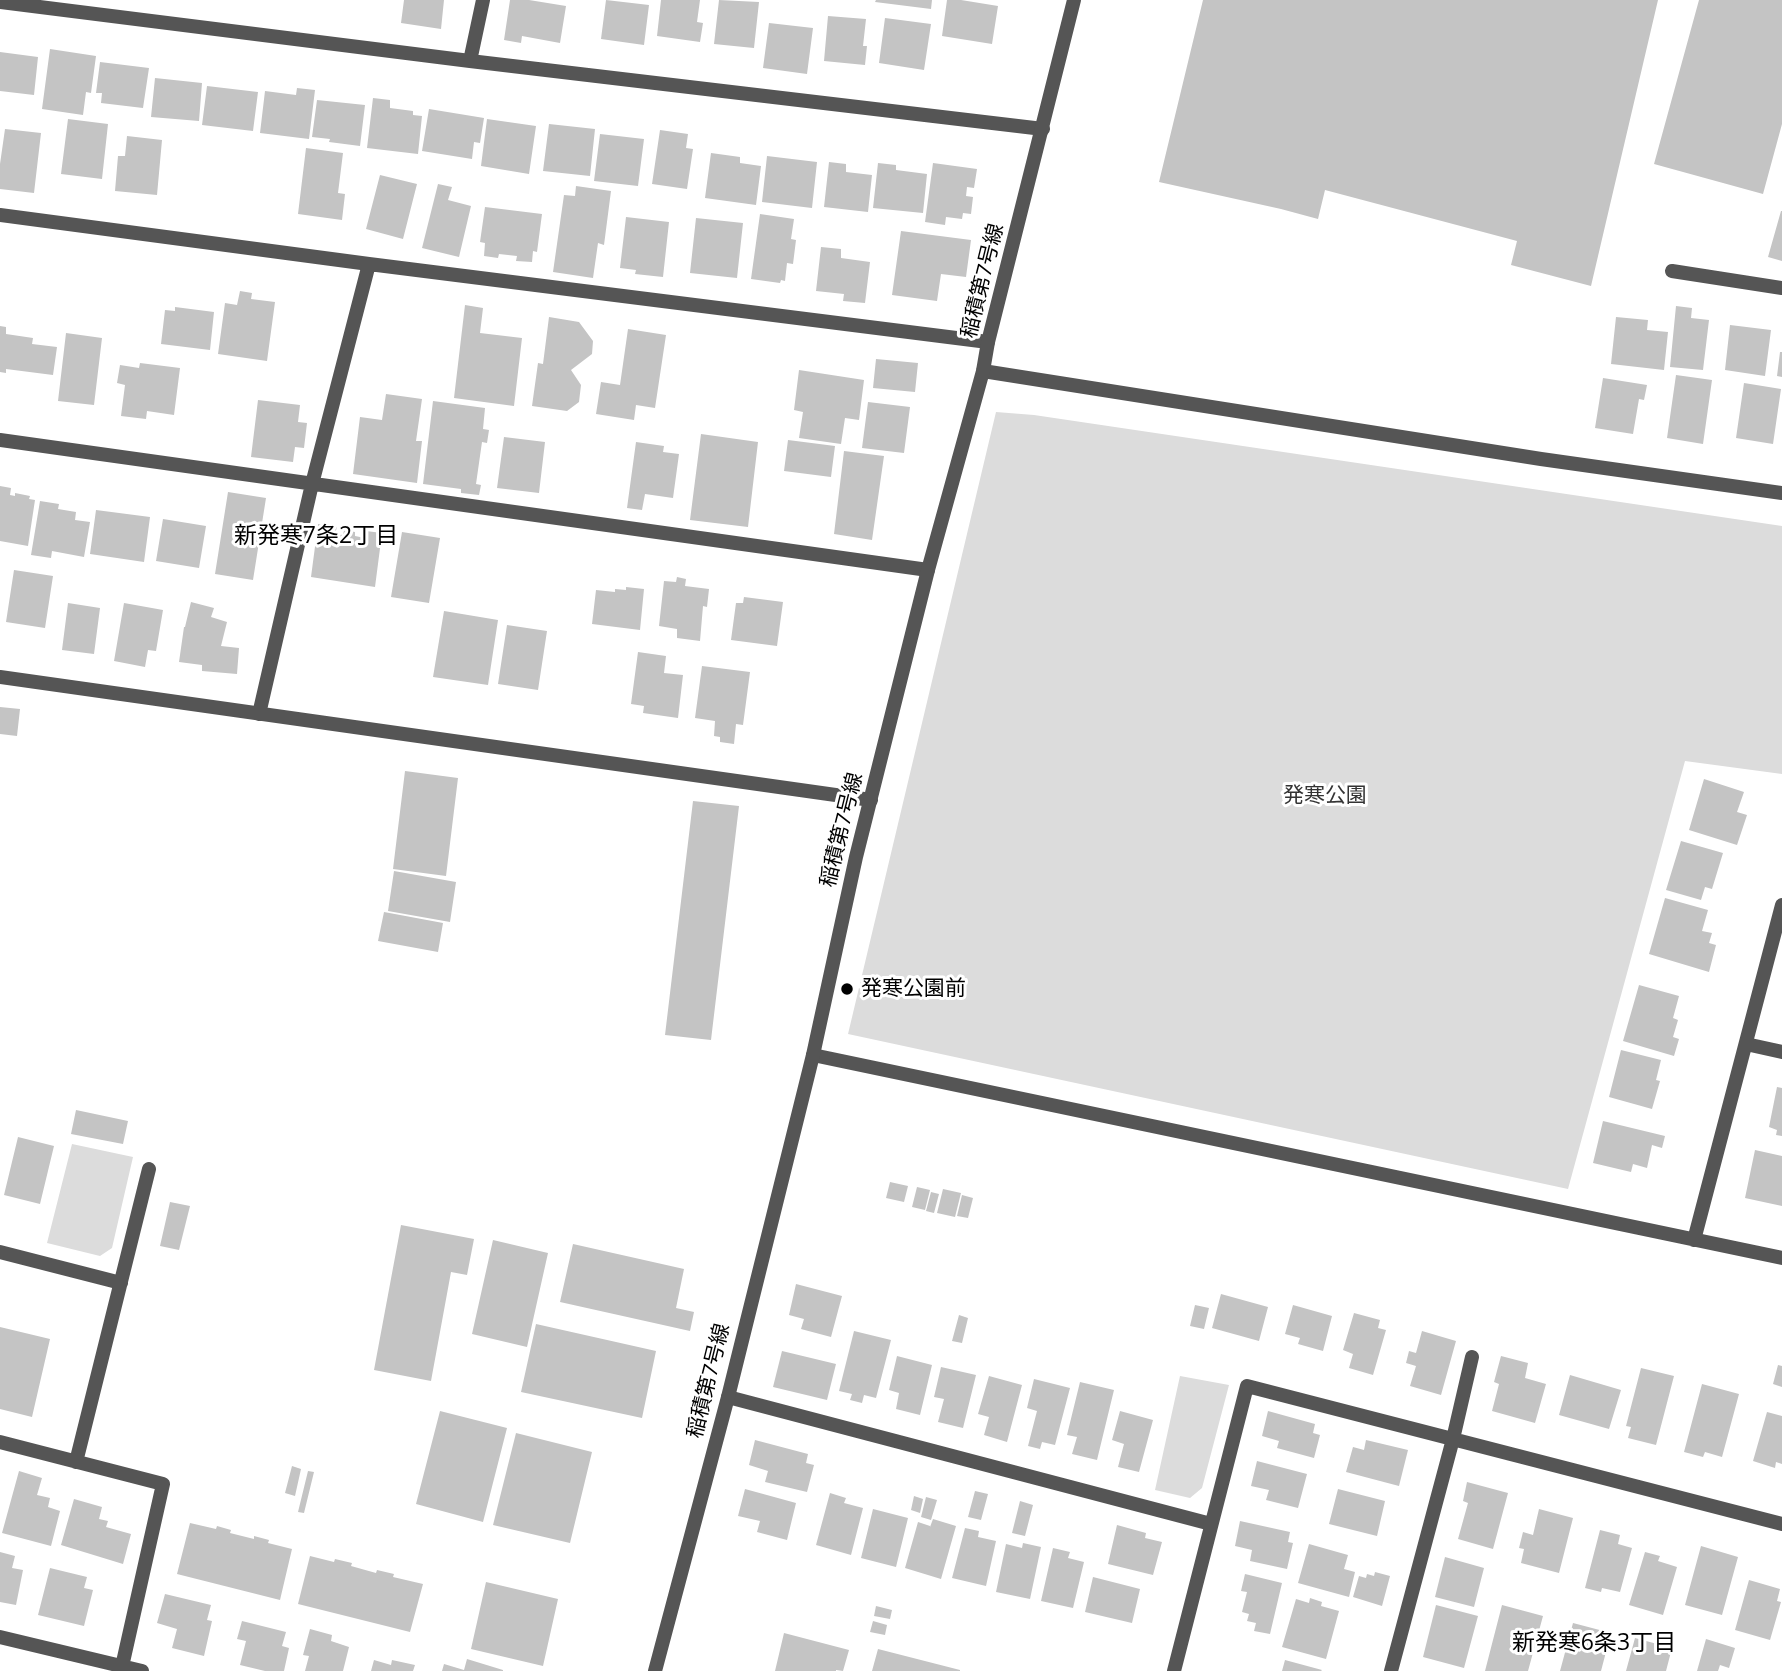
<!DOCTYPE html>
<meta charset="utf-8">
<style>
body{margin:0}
canvas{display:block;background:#fff}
</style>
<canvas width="1782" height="1671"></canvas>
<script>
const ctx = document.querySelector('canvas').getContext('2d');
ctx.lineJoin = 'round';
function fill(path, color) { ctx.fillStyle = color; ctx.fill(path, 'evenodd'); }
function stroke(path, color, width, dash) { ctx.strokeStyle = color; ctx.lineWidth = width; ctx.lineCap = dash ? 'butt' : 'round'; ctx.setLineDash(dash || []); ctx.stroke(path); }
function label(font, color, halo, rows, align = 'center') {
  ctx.font = font + ' "Open Sans","Noto Sans JP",sans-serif'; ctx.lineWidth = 6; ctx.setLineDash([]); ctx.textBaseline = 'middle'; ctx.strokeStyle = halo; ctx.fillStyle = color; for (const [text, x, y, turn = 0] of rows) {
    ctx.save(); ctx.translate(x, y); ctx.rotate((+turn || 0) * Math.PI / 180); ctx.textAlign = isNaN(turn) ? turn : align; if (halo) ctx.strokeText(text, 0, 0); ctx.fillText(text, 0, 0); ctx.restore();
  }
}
fill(new Path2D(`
 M996,412L1034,415L1782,526V774L1685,761L1568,1189L848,1034Z
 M72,1144L133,1157L112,1248L100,1256L47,1243Z
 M1180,1376L1229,1385L1202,1488L1190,1498L1155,1490Z`), '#dcdcdc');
fill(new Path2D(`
 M404,0H444L441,29L401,23Z
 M510,0H529L566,6L560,43L522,36L521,43L504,40Z
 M606,0L649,5L644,45L601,39Z
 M661,0H700L697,22L703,23L700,42L657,36Z
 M719,0L759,2L754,48L714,44Z
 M876,0H932L931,9L875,2Z
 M947,0H961L998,6L992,44L942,36Z
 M1203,0H1658L1591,286L1511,265L1517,241L1325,190L1318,219L1281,209L1159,182Z
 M1699,0H1782V124L1763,194L1654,164Z
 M828,16L866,19L863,46H867L865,65L824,61Z
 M885,18L931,24L924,70L879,63Z
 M769,23L813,28L807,74L763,68Z
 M50,49L96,56L91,93L86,92L83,115L42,109Z
 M0,52L38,57L34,95L0,91Z
 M100,62L149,68L143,108L101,103L102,93H96Z
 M155,78L202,83L199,121L151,117Z
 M207,86L258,92L253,131L202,125Z
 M297,88L315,90L309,139L260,133L265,91L296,95Z
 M373,98L390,100V108L413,111V115L422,116L418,154L367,148Z
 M317,100L365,105L360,146L329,142L330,139L312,137Z
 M429,109L484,118L480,143L474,142L472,159L422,151Z
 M68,119L108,124L102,179L61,174Z
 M487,119L536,126L529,174L481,166Z
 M549,124L595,129L590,176L543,171Z
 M5,129L41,133L34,193L0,189V164Z
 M660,130L688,134L686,148L693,149L687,189L652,184Z
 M600,134L644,139L638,186L594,181Z
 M127,136L162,140L157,195L115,191L118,156H125Z
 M306,148L343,153L338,193L345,194L342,220L298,214Z
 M711,153L740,157V163L761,166L756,205L705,198Z
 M767,156L817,162L812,208L762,202Z
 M829,162L846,164V172L872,175L868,212L824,207Z
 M878,163L896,165V170L927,174L923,213L873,208Z
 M933,163L977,169L974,188L967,187L966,196L973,197L971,214L963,213L962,219L946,217L945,225L925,222Z
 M380,175L417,184L403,239L366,229Z
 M438,184L452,187L448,200L471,206L459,257L422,248Z
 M576,186L611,191L604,245L598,243L593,278L553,272L564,195L575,196Z
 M485,207L542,214L537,252L533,251L532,262L516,261L517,256L499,254L498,258L484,256L485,243L480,242Z
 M1781,211H1782V261L1768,257Z
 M760,214L794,219L791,239L796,240L793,264L787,263L785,281L781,280L780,283L751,279Z
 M626,217L669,222L663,277L635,274L636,270L620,268Z
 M696,218L743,223L737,278L690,273Z
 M901,231L971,240L966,277L941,274L937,301L892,295Z
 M821,247L841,249V258L870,262L865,303L843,301L844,294L816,291Z
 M240,291L252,293L251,299L275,302L267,361L218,354L225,303L237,305Z
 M465,305L483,308L480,333L522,338L514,406L454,398Z
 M1676,306L1692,308L1691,318L1709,320L1703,370L1670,367Z
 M175,307L214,312L210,350L161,344L165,310L175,311Z
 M549,317L579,322L593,341L592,354L571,370L581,385L579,402L567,411L532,406L538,363L543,364Z
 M1616,317L1648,320L1647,330L1668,332L1664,370L1611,364Z
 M1730,325L1771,330L1765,376L1725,370Z
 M0,326L6,327V334L33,338L32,344L57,347L53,375L6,369V373L0,372Z
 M628,329L666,335L655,408L636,405L634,420L596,414L601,382L620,385Z
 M66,333L102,338L94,405L58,401Z
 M1780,352H1782V377L1777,376Z
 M876,359L918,363L915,392L873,388Z
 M140,363L180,368L174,415L147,411L146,419L121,416L125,385L117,383L120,365L139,368Z
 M799,370L864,380L859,420L845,418L841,444L799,438L803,412L794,410Z
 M1676,375L1712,380L1703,444L1667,438Z
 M1603,378L1647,385L1644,400L1639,399L1633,434L1595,428Z
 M1744,383L1781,389L1773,444L1736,438Z
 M386,394L422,399L416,441H422L417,483L353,474L360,417L382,420Z
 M258,400L300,405L298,422L307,423L304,448L295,447L293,462L251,457Z
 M433,401L485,408L483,429L489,430L487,443L482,442L476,484L481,485L479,495L461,493V489L423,484Z
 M868,402L910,407L904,453L862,448Z
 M701,434L758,442L748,527L690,520Z
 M504,437L545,442L539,493L497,488Z
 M788,440L835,446L831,477L784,471Z
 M636,442L664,446L663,452L679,454L673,498L645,494L642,510L627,508Z
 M844,451L884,456L872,540L834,534Z
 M0,486L11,488L10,495L15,496V493L30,496L29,499L35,500L28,546L0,541Z
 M228,492L266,498L253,580L215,574Z
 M40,501L59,504L58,509L76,512L75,520L90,522L84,557L52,551L51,558L31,555Z
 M96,510L150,517L144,562L90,554Z
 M163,519L206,526L199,568L156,561Z
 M318,524L337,527L335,534L343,535L344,530L355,532V536L365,538L366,531L382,533L375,587L311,577Z
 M402,532L440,538L429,603L391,597Z
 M14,570L53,576L45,628L6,622Z
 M677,577L686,579L685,586L709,589L707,607L703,606L700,641L677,638V629L659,626L664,581L676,582Z
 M626,587L644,589L640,630L592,624L596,590L615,592V589L626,590Z
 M744,597L783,602L777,646L731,640L736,603H743Z
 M191,602L214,608L211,617L227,622L221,646L239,648L237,674L202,671V665L179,662L184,627H185Z
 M68,603L100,608L94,654L62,650Z
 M124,603L163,610L156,651L148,650L145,667L114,661Z
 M444,611L498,620L488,685L433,677Z
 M507,625L547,631L538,690L498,684Z
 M638,652L666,656L664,673L683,675L678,718L643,713L644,706L631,704Z
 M702,666L750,672L743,725L736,724L734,744L720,742V737L714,736L715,721L695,718Z
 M0,707L20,709L17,736L0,734Z
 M405,771L458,778L446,876L393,869Z
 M1704,779L1744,792L1737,812L1747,815L1737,845L1689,830Z
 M693,801L739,806L711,1040L665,1035Z
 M1681,841L1723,853L1712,889L1705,887L1701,900L1666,890Z
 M394,871L456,882L450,922L388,911Z
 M1665,898L1708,910L1702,931L1712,933L1709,943L1716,945L1709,972L1649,954Z
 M384,912L443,923L438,952L378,941Z
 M1639,985L1679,996L1673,1018L1678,1020L1673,1037L1679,1039L1674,1056L1623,1041Z
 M1621,1050L1661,1060L1656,1080L1660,1081L1652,1109L1609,1097Z
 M1777,1087L1782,1088V1136L1776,1135L1777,1130L1769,1127Z
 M76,1110L128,1121L123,1144L71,1134Z
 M1603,1121L1665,1136L1662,1148L1652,1145L1647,1168L1633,1164L1631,1172L1593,1163Z
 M18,1137L54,1146L40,1204L4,1195Z
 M1755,1150L1782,1156V1206L1745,1198Z
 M890,1182L908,1186L904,1202L886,1198Z
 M917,1187L930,1190L925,1210L912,1207Z
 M943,1189L961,1193L955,1217L937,1213Z
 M931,1192L939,1194L934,1213L926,1211Z
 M962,1195L973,1198L968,1218L957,1216Z
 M170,1202L190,1206L179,1250L160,1246Z
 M401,1225L474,1239L467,1275L451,1272L431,1381L374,1370Z
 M493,1240L548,1253L527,1347L472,1334Z
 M573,1244L684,1269L676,1308L694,1312L690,1331L560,1302Z
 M796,1284L842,1296L831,1337L801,1329L804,1319L789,1315Z
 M1221,1294L1268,1307L1259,1341L1212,1328Z
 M1195,1305L1209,1308L1204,1329L1190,1326Z
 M1293,1305L1332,1316L1323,1351L1298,1344L1300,1338L1285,1334Z
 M1354,1313L1380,1320L1378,1328L1386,1330L1373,1375L1349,1368L1353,1354L1343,1350Z
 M959,1315L968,1318L962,1343L952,1341Z
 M536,1324L656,1351L642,1418L521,1392Z
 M0,1327L50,1339L32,1417L0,1409Z
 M854,1331L891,1340L876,1398L864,1395L862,1403L850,1400L852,1394L839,1391Z
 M1422,1331L1456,1341L1441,1395L1410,1386L1416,1366L1406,1363L1409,1351L1416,1353Z
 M782,1351L836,1364L827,1400L773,1387Z
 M897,1356L932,1365L920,1415L896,1409L899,1393L889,1390Z
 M1501,1356L1528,1363L1525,1378L1546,1384L1535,1423L1492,1411L1499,1384L1494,1382Z
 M1778,1365L1782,1366V1387L1773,1384Z
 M941,1367L976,1375L963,1428L938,1422L944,1399L934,1397Z
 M1641,1368L1674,1376L1656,1445L1628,1438L1631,1427L1626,1426Z
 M1570,1375L1621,1390L1609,1429L1559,1415Z
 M989,1376L1022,1385L1007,1442L984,1435L989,1417L978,1414Z
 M1034,1379L1070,1388L1055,1445L1042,1442L1040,1449L1028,1446L1037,1411L1027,1408Z
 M1080,1382L1114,1390L1097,1460L1072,1454L1077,1437L1067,1435Z
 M1702,1384L1739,1394L1722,1457L1705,1452L1703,1457L1684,1452Z
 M440,1411L507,1428L483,1522L416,1504Z
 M1120,1411L1153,1420L1139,1472L1118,1467L1124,1444L1112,1440Z
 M1268,1411L1315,1424L1313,1433L1320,1435L1314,1458L1277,1448L1279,1441L1262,1436Z
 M1767,1412L1782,1416V1464L1776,1462L1775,1468L1753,1461Z
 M516,1433L592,1452L570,1543L493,1525Z
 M755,1440L808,1454L806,1463L814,1465L807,1492L765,1482L768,1471L749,1465Z
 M1366,1440L1408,1450L1399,1486L1346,1472L1353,1447L1364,1450Z
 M1257,1461L1307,1474L1298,1508L1266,1500L1269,1490L1251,1486Z
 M292,1466L301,1469L295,1496L285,1493Z
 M19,1471L42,1478L37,1495L50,1498L48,1507L60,1511L51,1546L2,1533Z
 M308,1471L314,1472L304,1513L298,1512Z
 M1467,1482L1508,1493L1493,1549L1458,1539L1468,1503L1463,1501Z
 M745,1489L796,1503L787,1540L757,1532L760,1521L738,1516Z
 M1338,1489L1385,1501L1377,1536L1329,1524Z
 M975,1491L988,1494L981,1520L968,1517Z
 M830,1493L846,1498L844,1503L863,1508L851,1555L816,1545Z
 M914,1496L923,1499L920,1513L911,1510Z
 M926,1497L937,1500L931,1520L921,1517Z
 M74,1499L102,1507L99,1519L108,1521L106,1527L131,1534L123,1564L61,1545Z
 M1020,1501L1033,1505L1025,1536L1012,1533Z
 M873,1509L908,1518L896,1567L861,1558Z
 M1539,1509L1573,1518L1559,1573L1521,1563L1524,1549L1519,1548L1523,1532L1533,1535Z
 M933,1519L956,1526L941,1579L905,1568L918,1522L930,1526V1527Z
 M1240,1521L1290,1532L1288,1542L1293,1543L1287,1569L1250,1561L1252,1550L1235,1546Z
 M190,1523L216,1529L217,1526L231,1530L230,1533L254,1539V1536L269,1540L268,1543L292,1549L280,1600L177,1574Z
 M1117,1525L1146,1533L1145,1538L1162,1542L1153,1575L1108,1564Z
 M965,1528L979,1531L978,1537L996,1541L986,1586L952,1578Z
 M1600,1530L1620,1535L1618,1544L1632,1548L1620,1592L1602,1588L1601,1592L1585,1588Z
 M1023,1543L1041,1547L1030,1599L996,1592L1006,1544L1022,1548Z
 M1309,1544L1348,1555L1344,1569L1355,1572L1349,1597L1298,1583Z
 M1701,1546L1738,1557L1722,1615L1685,1605Z
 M1053,1548L1070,1552L1068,1558L1084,1562L1073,1608L1041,1601Z
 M0,1552L15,1556L12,1568L23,1570L16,1605L0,1602Z
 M1645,1552L1660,1556L1658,1561L1677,1567L1663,1615L1629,1605Z
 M310,1556L334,1562L335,1559L352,1563L351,1566L376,1573L377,1570L394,1574L393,1577L423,1584L410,1632L298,1604Z
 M1445,1557L1484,1568L1474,1607L1435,1597Z
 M50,1568L87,1577L84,1588L93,1590L84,1626L38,1615Z
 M1375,1572L1390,1576L1382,1606L1353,1597L1359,1576L1366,1578L1367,1574L1374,1576Z
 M1245,1574L1282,1583L1270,1634L1254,1631L1256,1623L1247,1621L1249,1614L1242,1612L1247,1592L1241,1591Z
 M1093,1577L1140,1589L1132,1623L1085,1612Z
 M1749,1580L1780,1589L1777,1601L1781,1602L1770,1640L1735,1630Z
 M486,1582L558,1599L543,1666L471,1649Z
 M165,1594L211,1605L207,1620L212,1621L204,1656L172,1648L177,1629L157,1623Z
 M1310,1598L1322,1602L1321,1606L1339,1611L1326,1659L1282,1647L1296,1599L1309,1603Z
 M1436,1605L1478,1616L1464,1668L1423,1657Z
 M1502,1605L1543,1616L1528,1671H1485Z
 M876,1606L892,1610L890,1619L874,1616Z
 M242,1621L286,1632L282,1646L289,1648L284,1671H265L240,1665L246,1641L237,1639Z
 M873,1621L887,1625L885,1635L870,1632Z
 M1573,1623L1611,1633L1601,1671H1560Z
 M310,1629L332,1635L331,1641L349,1647L343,1671H305L309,1656L303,1655Z
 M784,1633L849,1650L843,1671L836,1670V1671H775Z
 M1635,1638L1672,1648L1666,1671H1626Z
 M1706,1639L1735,1648L1729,1668L1720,1665L1718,1671H1697Z
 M878,1649L960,1670V1671H872Z
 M467,1659L503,1670V1671H442L444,1664L464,1670Z
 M374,1660L391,1665L392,1660L415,1665L413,1671H371Z
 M1285,1660L1322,1670L1321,1671H1282Z`), '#c4c4c4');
stroke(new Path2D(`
 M0,2L470,61L1043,129
 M470,61L483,0
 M0,215L369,264L988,342
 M1672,271L1782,288
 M983,371L1541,459L1782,493
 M0,440L928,570
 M0,677L871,800
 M259,714L312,484L369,264
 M1746,1044L1782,1052
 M813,1055L1782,1258
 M1694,1240L1782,905
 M0,1252L121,1283
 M728,1397L1211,1524
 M0,1442L163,1484L121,1671
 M76,1462L149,1169
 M0,1637L142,1671
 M1174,1671L1247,1386L1782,1524
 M1391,1671L1453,1439L1472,1357`), '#555', 14);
stroke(new Path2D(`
 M655,1671L728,1397L813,1055L856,857L928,570L983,371L988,342L1074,0`), '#555', 14);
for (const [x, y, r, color] of [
 [847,989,7,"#000"]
]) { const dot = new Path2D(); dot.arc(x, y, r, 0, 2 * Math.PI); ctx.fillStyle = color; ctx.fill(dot); stroke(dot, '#fff', 2.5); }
label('21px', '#000', '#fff', [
 ["稲積第7号線",983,281,-76],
 ["稲積第7号線",842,830,-76],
 ["稲積第7号線",709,1381,-76]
]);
label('21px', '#333', '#fff', [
 ["発寒公園",1325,796]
]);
label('21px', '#000', '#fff', [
 ["発寒公園前",861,989]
], 'left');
label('23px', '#000', '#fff', [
 ["新発寒7条2丁目",316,536],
 ["新発寒6条3丁目",1594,1643]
]);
</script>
